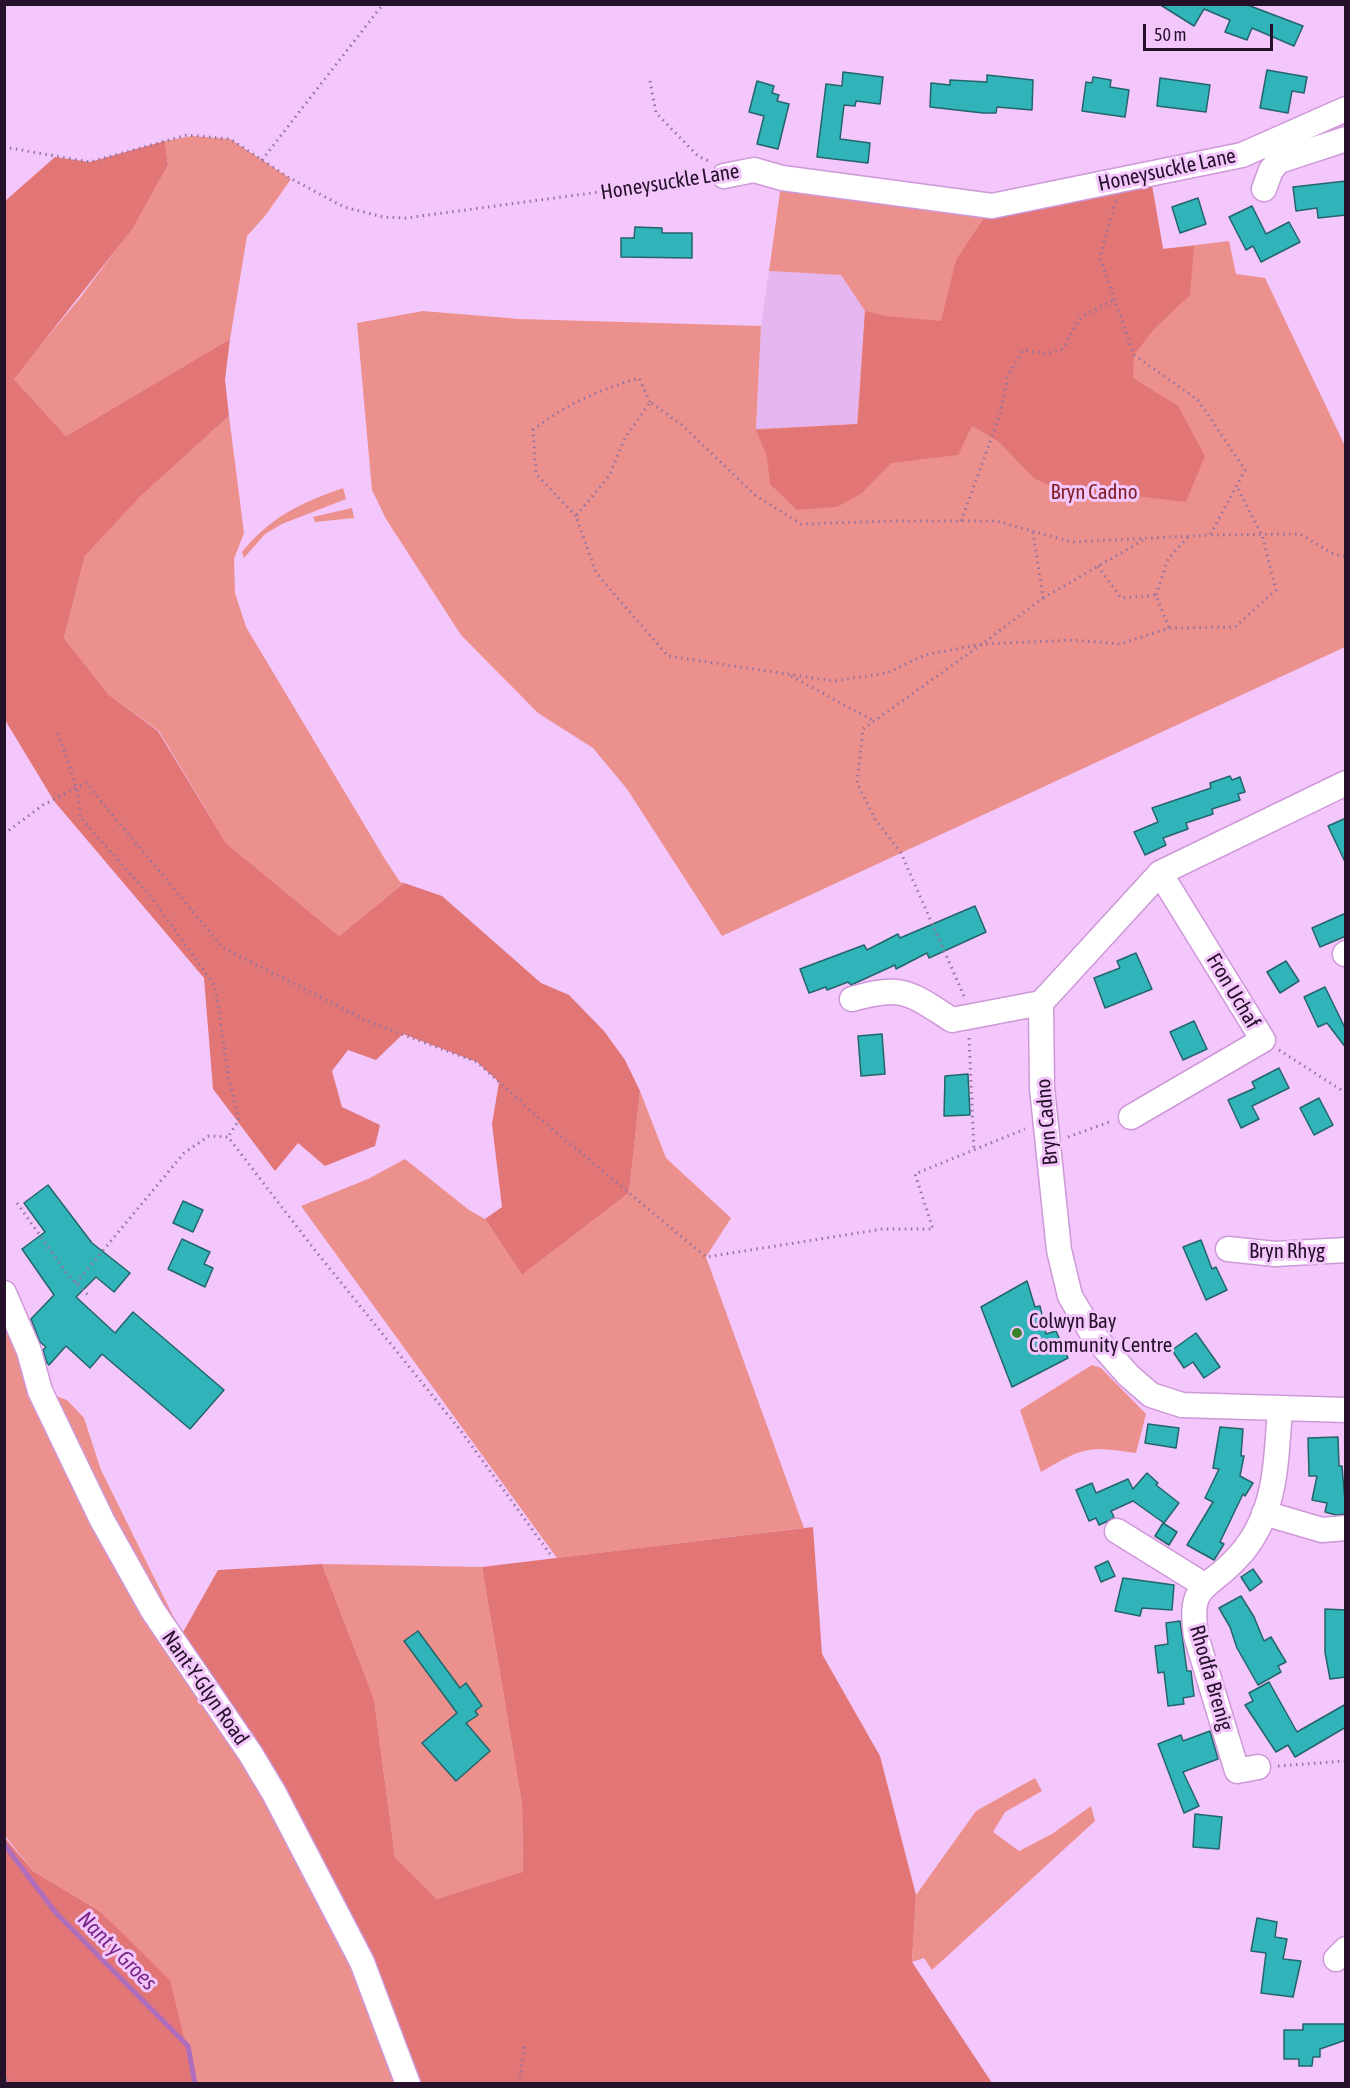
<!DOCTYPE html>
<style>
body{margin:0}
#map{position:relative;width:1350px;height:2088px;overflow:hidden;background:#f3c6fc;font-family:"Asap Condensed",sans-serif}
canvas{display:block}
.frame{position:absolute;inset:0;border:6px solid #26112a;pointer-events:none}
.scale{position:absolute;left:1143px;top:24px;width:130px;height:27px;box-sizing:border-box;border:3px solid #26112a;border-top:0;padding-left:8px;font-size:18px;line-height:21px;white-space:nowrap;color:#26112a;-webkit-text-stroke:4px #f3c6fc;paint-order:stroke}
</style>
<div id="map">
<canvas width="1350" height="2088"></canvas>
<div class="frame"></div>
<div class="scale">50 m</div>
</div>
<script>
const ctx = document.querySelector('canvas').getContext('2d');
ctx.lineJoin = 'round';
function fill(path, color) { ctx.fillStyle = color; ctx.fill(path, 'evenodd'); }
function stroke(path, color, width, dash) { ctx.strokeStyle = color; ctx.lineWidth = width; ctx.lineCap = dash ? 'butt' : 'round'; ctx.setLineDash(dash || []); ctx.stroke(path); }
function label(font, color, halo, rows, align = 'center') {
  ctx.font = font + ' "Asap Condensed",sans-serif'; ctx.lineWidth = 6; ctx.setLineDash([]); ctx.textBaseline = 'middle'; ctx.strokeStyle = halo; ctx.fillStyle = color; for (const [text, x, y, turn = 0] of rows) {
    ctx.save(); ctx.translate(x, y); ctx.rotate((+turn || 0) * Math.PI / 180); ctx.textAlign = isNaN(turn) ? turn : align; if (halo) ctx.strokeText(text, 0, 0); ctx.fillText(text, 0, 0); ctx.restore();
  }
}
fill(new Path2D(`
 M769,271L841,275L865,311L858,424L756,430L761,326Z`), '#e6b6f0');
fill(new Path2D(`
 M192,136L230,139L291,179L265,216L247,236L230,339L66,436L13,378L80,298L135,224L168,165L165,141Z
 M1150,174L1163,249L1229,241L1236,274L1265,278L1345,446V647L722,936L627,789L593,748L538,713L461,635L386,519L372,490L357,323L423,311L520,319L761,326L756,429L857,424L865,311L841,275L769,271L782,178L992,206Z
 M229,416L244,533L234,559L235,593L246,627L383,856L400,882L404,883L339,936L226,843L159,731L109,695L64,638L85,556L141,496Z
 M343,488L346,499L282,524L265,534L244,558L242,552C269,518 302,502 343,488Z
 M352,508L354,518L315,522L313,517Z
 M640,1091L666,1158L731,1218L706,1257L804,1528L557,1558L301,1206L368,1179L405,1159L469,1210L485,1219L522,1275L629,1193Z
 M4,1325L14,1333L150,1627L185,1681L226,1732L270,1795L408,2083H195L169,1980L101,1912L33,1871L5,1836Z
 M1092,1365L1101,1368L1146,1414L1136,1453C1087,1446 1084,1447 1041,1472L1020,1410Z
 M47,1393L67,1400L84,1418L101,1470L182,1634L175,1638Z
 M322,1564L482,1567L522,1804L523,1873L437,1899L395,1857L374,1699Z
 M1035,1778L1042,1791L1005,1812L993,1832L1019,1851L1052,1834L1091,1806L1095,1821L932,1970L924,1958L912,1962L916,1895L976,1811Z`), '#ec908e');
fill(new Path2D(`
 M165,141L168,165L133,228L14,379L66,436L230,339L225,380L229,416L141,496L85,556L64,638L109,695L158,731L226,843L339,936L404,883L442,896L541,983L569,995L604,1031L625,1060L640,1091L629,1193L522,1275L485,1219L502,1207L492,1124L499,1082L477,1062L403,1034L376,1060L348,1050L332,1071L342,1107L380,1125L375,1146L325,1166L298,1143L275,1171L213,1089L204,978L54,801L5,720V201L55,157L90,162Z
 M1150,174L1163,249L1194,246L1190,295L1154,329L1134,355L1133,378L1178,406L1205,456L1186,502L1110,493L1078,499L1034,478L998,441L972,426L958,455L891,463L862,493L837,507L797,510L770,484L767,457L756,430L858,424L865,311L886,316L941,321L956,260L992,206Z
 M813,1527L822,1654L880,1756L916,1895L912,1962L992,2083H408L362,1962L182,1634L218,1570L322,1564L374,1699L395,1857L437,1899L523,1872L522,1804L482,1567Z
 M4,1837L33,1871L101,1912L170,1980L195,2083H5Z`), '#e27677');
stroke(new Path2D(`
 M4,1844L56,1913L188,2046L195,2084`), '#af6dbc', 5);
const building = new Path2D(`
 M1159,4H1245L1303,26L1294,46L1252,28L1247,40L1225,32L1230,20L1204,9L1194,26Z
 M1267,70L1307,77L1304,93L1292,91L1288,113L1260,108Z
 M843,72L883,77L880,104L856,101L855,106L844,105L840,139L870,143L868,163L817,157L826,84L842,86Z
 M987,75L1033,80L1032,110L997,107L996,113H983L930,107L931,83L950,85V80L987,82Z
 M1093,77L1111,80L1110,87L1129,90L1125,117L1082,111L1086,82L1092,83Z
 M1160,78L1210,85L1206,112L1157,106Z
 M757,81L774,86L772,93L779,95L777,101L789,104L778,149L757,144L764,116L749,112Z
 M1346,181V215L1318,218L1317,208L1296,211L1293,187Z
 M1198,198L1206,224L1180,233L1172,207Z
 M1252,206L1266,234L1289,222L1300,242L1261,262L1253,246L1246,250L1229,217Z
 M635,227L662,228V233H692V258L621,257V238H634Z
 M1230,776L1232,780L1240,777L1245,792L1238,794L1240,800L1212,809L1213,814L1186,823L1188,829L1163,838L1166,845L1145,855L1134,832L1158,822L1152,808L1211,788L1210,783Z
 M1346,818V864L1328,826Z
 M975,906L986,932L929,958L927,953L896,969L895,965L851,985L848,982L827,990L826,987L809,993L800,969L864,945L867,950L898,934L900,938Z
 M1346,913V936L1320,947L1312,928Z
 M1136,953L1152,989L1105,1008L1094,978L1120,968L1117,961Z
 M1286,961L1299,981L1280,993L1267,972Z
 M1325,987L1346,1030V1048L1327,1023L1318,1027L1304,997Z
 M1194,1021L1207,1049L1183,1060L1170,1032Z
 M882,1034L885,1074L861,1076L858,1036Z
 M1279,1068L1289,1088L1252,1106L1259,1119L1241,1128L1228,1100L1255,1088L1252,1082Z
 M968,1074L970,1115L944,1116L945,1076Z
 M1319,1098L1333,1125L1314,1135L1300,1108Z
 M48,1185L92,1243L130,1273L114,1292L96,1277L76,1297L115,1333L133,1312L224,1390L190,1429L102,1354L90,1368L66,1346L49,1365L47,1363L43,1350L46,1347L40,1342L31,1319L54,1295L22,1249L45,1232L24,1203Z
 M183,1201L203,1210L193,1232L173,1223Z
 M182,1239L210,1252L204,1264L213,1268L205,1287L168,1269Z
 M1201,1240L1212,1269L1216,1267L1227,1290L1206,1300L1183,1247Z
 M1027,1281L1035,1307L1040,1306L1046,1334L1056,1331L1068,1358L1012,1387L981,1307Z
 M1196,1333L1220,1367L1204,1378L1193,1362L1184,1368L1172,1350Z
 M1148,1424L1179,1428L1176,1448L1145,1443Z
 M1220,1427L1243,1429L1241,1456H1244L1240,1476L1253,1483L1245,1496L1243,1494L1220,1542L1224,1544L1214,1560L1187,1545L1213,1502L1205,1498L1219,1469L1213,1468Z
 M1338,1437L1339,1466H1342L1346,1514L1336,1515L1325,1512L1327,1503L1312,1500L1317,1476H1309L1308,1438Z
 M1147,1473L1158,1483L1156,1485L1179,1503L1164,1523L1133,1501L1111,1511L1114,1517L1108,1521L1099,1525L1096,1518L1089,1521L1076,1490L1092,1483L1096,1493L1128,1479L1133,1489Z
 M1163,1523L1177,1532L1169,1545L1155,1536Z
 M1108,1561L1115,1576L1101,1582L1095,1567Z
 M1253,1569L1262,1582L1250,1591L1241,1577Z
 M1123,1578L1174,1585L1172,1610L1142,1608L1140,1616L1115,1611Z
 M1241,1596L1254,1617L1264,1641L1271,1637L1286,1662L1278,1666L1281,1672L1258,1685L1237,1648L1230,1627L1219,1608Z
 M1325,1609L1346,1610V1677L1330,1679L1325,1652Z
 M1180,1621L1187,1671H1191L1194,1696L1183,1698L1184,1704L1168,1706L1164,1672L1158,1673L1155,1646L1168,1644L1166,1623Z
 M418,1631L460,1688L466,1683L482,1706L475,1711L478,1715L466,1723L490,1751L456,1781L422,1743L457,1713L404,1641Z
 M1269,1682L1297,1732L1346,1704V1727L1295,1757L1288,1745L1276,1752L1245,1705L1253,1701L1249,1693Z
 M1210,1731L1218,1759L1183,1772L1199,1806L1184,1813L1158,1744L1181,1735L1183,1741Z
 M1195,1814L1222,1817L1219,1849L1193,1847Z
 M1257,1918L1277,1922L1275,1937L1287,1939L1283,1959L1301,1961L1293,1997L1261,1993L1266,1953L1251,1951Z
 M1303,2024H1346V2040L1320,2049V2057H1313L1312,2066H1299V2059H1284V2030H1303Z`);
fill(building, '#31b3ba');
stroke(building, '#236569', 1.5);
const minor = new Path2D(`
 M724,176L754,170L782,178L992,206L1242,155L1346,109
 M1264,189L1271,170L1279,161L1346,139
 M1346,783L1160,873L1041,1003L1042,1088L1059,1250L1070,1296L1093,1335L1128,1375L1151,1395L1182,1405L1346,1410
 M1345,954L1346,953
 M852,999C903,984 910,993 952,1020L1041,1003
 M1131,1117L1263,1040L1160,873
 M1228,1249L1275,1254L1346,1250
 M4,1293L29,1351L40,1391L102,1520L153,1611L250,1753L274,1793L362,1962L408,2084
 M1264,1513L1322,1530L1346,1528
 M1117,1531L1204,1585
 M1258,1767L1237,1771L1196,1636C1188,1582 1207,1591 1237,1558C1249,1546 1258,1530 1264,1515C1277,1482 1277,1444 1280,1410
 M1336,1959L1346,1949`);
stroke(minor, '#ce98d9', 27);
stroke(new Path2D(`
 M650,81L656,113L698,156L711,162
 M4,147L90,162L187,135L230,139L288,177L344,207L383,217L406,218L703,178
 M262,160L383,4
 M1116,201L1100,257L1134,355L1198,400L1245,470L1210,535
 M576,516L536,474L533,430C566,404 599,390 639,378L650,402
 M961,521L1000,415L1008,375L1023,350L1047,354L1062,349L1081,317L1114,300
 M1033,532L1043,598L982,644L925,655L887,673L833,681L668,656L596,573L576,516L609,476L625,438L650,402L682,425L755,495L801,524L893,521H996L1072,542L1210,535L1300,534L1335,555L1346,556
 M1098,566L1121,598L1156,595L1169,628
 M1156,595L1168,559L1188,537
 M1043,598L1145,539
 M791,676L874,721
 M58,733L77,789L81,818L152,898L215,986L229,1080L239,1120L228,1137
 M4,834L43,805L86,783L223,948L369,1022L477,1062L539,1118L706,1257L883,1229H933L915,1174L1025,1129
 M964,996L901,853L875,819L857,783L863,729L982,644L1073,640L1120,644L1169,628L1235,627L1276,590L1262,535L1237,487
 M969,1038L974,1150
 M1279,1050L1346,1093
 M1068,1137L1112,1121
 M17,1203L68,1275L89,1296
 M76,1283L184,1153L209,1136L228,1137L314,1249L461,1431L550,1554
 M1278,1766L1346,1761
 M4,2074L9,2084
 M519,2084L525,2044`), '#96749d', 3, [1.5, 4.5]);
stroke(minor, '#fff', 24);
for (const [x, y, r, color] of [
 [1017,1333,6,"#37822a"]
]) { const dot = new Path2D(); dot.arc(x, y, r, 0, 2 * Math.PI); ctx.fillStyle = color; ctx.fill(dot); stroke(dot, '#f3c6fc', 2); }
label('21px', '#26112a', '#f3c6fc', [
 ["Honeysuckle Lane",1167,170,-12],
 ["Honeysuckle Lane",670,182,-9],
 ["Fron Uchaf",1233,991,59],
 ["Bryn Cadno",1047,1122,-95],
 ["Bryn Rhyg",1287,1251],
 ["Rhodfa Brenig",1211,1678,74],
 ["Nant-Y-Glyn Road",205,1688,55]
]);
label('21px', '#811f28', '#f3c6fc', [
 ["Bryn Cadno",1094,492]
]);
label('21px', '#26112a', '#f3c6fc', [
 ["Colwyn Bay",1029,1321],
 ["Community Centre",1029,1345]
], 'left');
label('italic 22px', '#792788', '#f3c6fc', [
 ["Nant y Groes",117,1951,45]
]);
</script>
